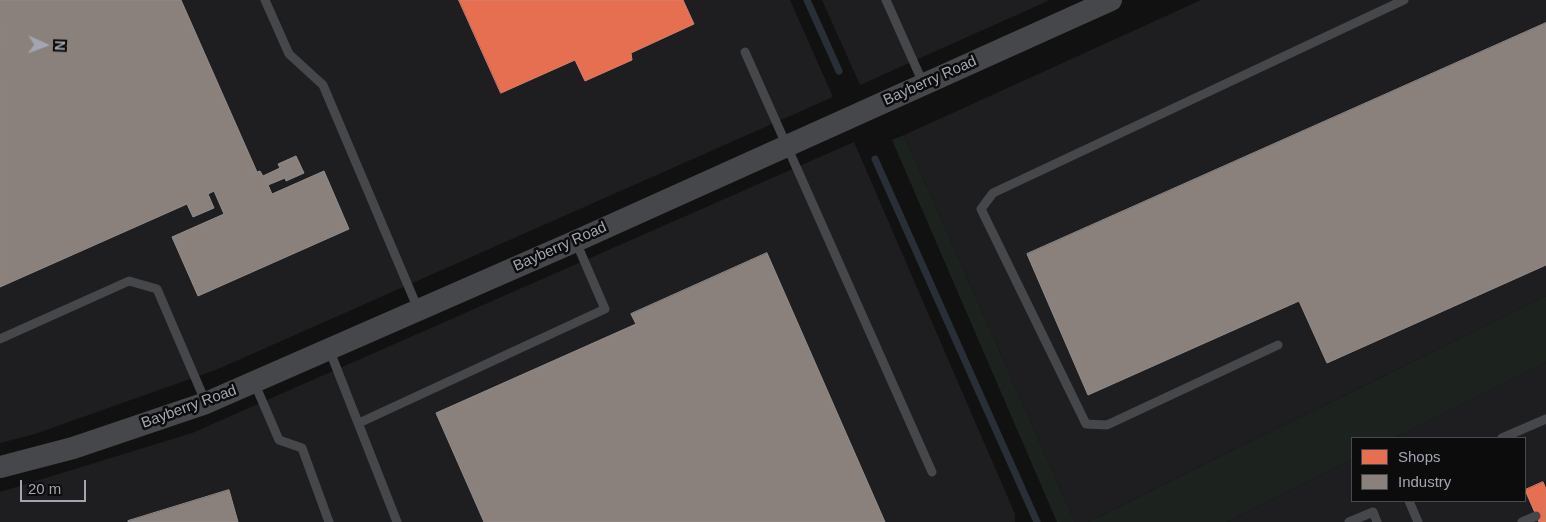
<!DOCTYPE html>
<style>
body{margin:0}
#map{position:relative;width:1546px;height:522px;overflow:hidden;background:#111112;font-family:Arial,sans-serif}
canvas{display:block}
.legend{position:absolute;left:1351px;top:437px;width:175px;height:65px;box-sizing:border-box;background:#0c0c0d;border:1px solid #484a4f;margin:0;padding:6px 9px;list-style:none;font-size:15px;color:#a3a6b2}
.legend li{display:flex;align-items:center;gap:10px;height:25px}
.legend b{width:25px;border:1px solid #484a4f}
.north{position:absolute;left:20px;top:20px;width:50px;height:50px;-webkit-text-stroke:4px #0c0c0d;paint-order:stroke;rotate:92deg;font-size:14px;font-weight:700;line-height:20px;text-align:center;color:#a3a6b2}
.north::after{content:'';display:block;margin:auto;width:18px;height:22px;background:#a3a6b2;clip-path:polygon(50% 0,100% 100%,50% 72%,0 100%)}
.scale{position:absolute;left:20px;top:480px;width:66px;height:22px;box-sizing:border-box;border:2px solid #a3a6b2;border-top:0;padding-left:6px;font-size:15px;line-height:18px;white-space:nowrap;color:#a3a6b2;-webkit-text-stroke:4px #0c0c0d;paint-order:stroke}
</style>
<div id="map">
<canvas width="1546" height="522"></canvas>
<ul class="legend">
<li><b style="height:14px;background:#e76f51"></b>Shops</li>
<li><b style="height:14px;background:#8a817c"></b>Industry</li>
</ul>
<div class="north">N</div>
<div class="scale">20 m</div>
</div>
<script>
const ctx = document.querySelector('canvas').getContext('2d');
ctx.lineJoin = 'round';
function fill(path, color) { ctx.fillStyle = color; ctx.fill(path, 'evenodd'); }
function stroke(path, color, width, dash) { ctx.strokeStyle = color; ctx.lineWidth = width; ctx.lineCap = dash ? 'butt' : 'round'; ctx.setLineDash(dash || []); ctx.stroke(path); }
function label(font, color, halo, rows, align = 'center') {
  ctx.font = font + ' Arial,sans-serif'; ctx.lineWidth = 5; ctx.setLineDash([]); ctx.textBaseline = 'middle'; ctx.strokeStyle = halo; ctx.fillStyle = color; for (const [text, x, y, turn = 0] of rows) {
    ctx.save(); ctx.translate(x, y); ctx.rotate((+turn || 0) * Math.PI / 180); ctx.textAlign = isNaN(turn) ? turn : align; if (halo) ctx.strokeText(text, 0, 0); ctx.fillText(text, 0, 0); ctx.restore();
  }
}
fill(new Path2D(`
 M0,0H790L833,97L218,369L35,434L0,443Z
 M822,0H1050L860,85Z
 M1201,0H1546V296L1088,522H1075L904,135Z
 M854,142L1015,514V522H0V492L192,433Z
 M1546,362V522H1227L1352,459V501H1525V438H1394Z`), '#1e1e20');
fill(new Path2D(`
 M904,135L1075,522H1057L892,140Z
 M1546,296V362L1394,438H1352V459L1227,522H1088Z`), '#1c221d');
const shops = new Path2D(`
 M459,0H683L694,24L631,53L632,60L585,81L575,60L501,93Z
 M1543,482L1546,489V522H1539L1525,490Z`);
fill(shops, '#e76f51');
stroke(shops, '#d3806e', 1);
const industry = new Path2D(`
 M0,0H181L257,172L260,171L263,176L280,168L278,164L296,156L304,173L286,181L285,178L268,185L272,194L324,171L349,229L198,296L172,237L224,214L214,191L208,194L214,208L193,217L187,204L0,287Z
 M1546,23V265L1327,363L1299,301L1088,395L1027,254Z
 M767,253L885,522H484L436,413L636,324L631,314Z
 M229,490L238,522H128V521Z`);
fill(industry, '#8a817c');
stroke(industry, '#928c8c', 1);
stroke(new Path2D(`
 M807,0L839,71
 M875,159L1037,522`), '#292f36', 7);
stroke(new Path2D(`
 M265,0L289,54L323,85L418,309
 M886,0L923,83
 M745,52L932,472
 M0,339L129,281L157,289L206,403
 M1278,345L1107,425L1086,424L981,209L993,193L1404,0
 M329,349L397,522
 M254,382L279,440L302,448L329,522
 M359,423L605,309L576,242
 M1502,438L1546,419
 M1409,501L1418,522
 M1349,522L1373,512L1377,522
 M1522,522L1536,516`), '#46474a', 9);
stroke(new Path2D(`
 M0,467L73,448L206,403L576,241L1111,0`), '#46474a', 22);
label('15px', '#a3a6b2', '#0c0c0d', [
 ["Bayberry Road",930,81,-24],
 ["Bayberry Road",560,247,-24],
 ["Bayberry Road",189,407,-20]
]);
</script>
